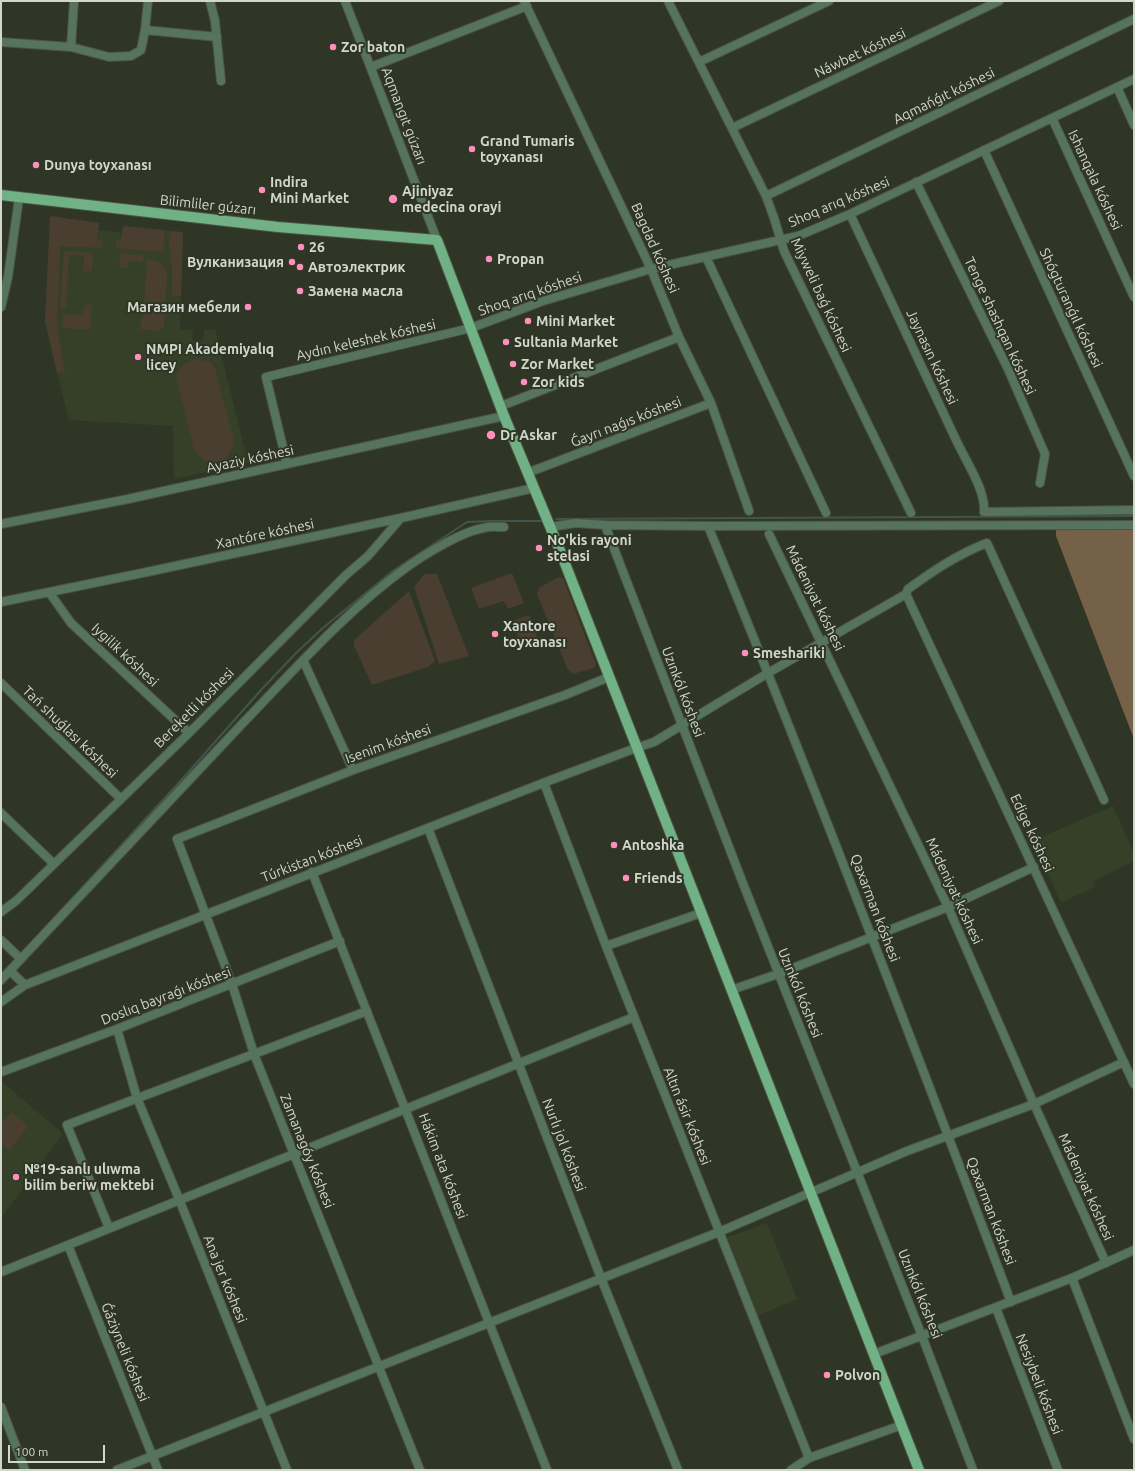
<!DOCTYPE html>
<meta charset="utf-8">
<style>
body{margin:0}
#map{position:relative;width:1135px;height:1471px;overflow:hidden;background:#2f3625;font-family:Ubuntu,sans-serif}
canvas{display:block}
.frame{position:absolute;inset:0;border:2px solid #d2d7cd;pointer-events:none}
.scale{position:absolute;left:8px;top:1445px;width:97px;height:18px;box-sizing:border-box;border:2px solid #d2d7cd;border-top:0;padding-left:5px;font-size:12px;line-height:14px;white-space:nowrap;color:#d2d7cd;-webkit-text-stroke:3px #2f3625;paint-order:stroke}
</style>
<div id="map">
<canvas width="1135" height="1471"></canvas>
<div class="frame"></div>
<div class="scale">100 m</div>
</div>
<script>
const ctx = document.querySelector('canvas').getContext('2d');
ctx.lineJoin = 'round';
function fill(path, color) { ctx.fillStyle = color; ctx.fill(path, 'evenodd'); }
function stroke(path, color, width, dash) { ctx.strokeStyle = color; ctx.lineWidth = width; ctx.lineCap = dash ? 'butt' : 'round'; ctx.setLineDash(dash || []); ctx.stroke(path); }
function label(font, color, halo, rows, align = 'center') {
  ctx.font = font + ' Ubuntu,sans-serif'; ctx.lineWidth = 4; ctx.setLineDash([]); ctx.textBaseline = 'middle'; ctx.strokeStyle = halo; ctx.fillStyle = color; for (const [text, x, y, turn = 0] of rows) {
    ctx.save(); ctx.translate(x, y); ctx.rotate((+turn || 0) * Math.PI / 180); ctx.textAlign = isNaN(turn) ? turn : align; if (halo) ctx.strokeText(text, 0, 0); ctx.fillText(text, 0, 0); ctx.restore();
  }
}
fill(new Path2D(`
 M50,216L99,223L98,230L122,233L123,226L183,232L180,329L193,330L192,340L203,341L204,330H215L248,463L174,479L173,426L69,420L57,373L45,321Z
 M1113,806L1134,854V861L1094,881L1096,886L1061,903L1033,841Z
 M1,1081L61,1132L62,1135L1,1218Z
 M767,1223L797,1299L757,1316L726,1238Z`), '#364029');
fill(new Path2D(`
 M50,216L99,223L97,240H103L102,248L60,246L57,327L65,372L57,373L45,321Z
 M123,226L165,230L163,252L116,248V241H121Z
 M170,231L183,232L181,296L172,295V268L169,245Z
 M64,251L93,253L92,271H83L84,255H69L66,306L62,311L60,307Z
 M120,254L144,255L143,262L128,261V268L119,267Z
 M147,260C158,260 163,263 167,274L164,327L158,331L140,329L141,319H143Z
 M84,305H92L90,330L64,328L62,325L63,314L83,315Z
 M196,359L210,362L215,368L234,441C231,464 208,470 195,451L176,378C179,367 185,362 196,359Z
 M512,573L524,603L508,609L504,601L479,609L471,588Z
 M424,574H437L469,656L439,664L414,587Z
 M558,577L563,578L596,664L594,668L573,674L568,670L537,594L539,588Z
 M409,591L435,661L428,667L372,685L354,646V640Z
 M529,615L537,638L521,645L512,621Z
 M12,1112L28,1126L9,1151L1,1145V1124Z`), '#493e2f');
fill(new Path2D(`
 M1056,529H1134V739L1056,536Z`), '#756147');
stroke(new Path2D(`
 M556,519L1134,516
 M42,931L184,777L261,690L297,652L324,627L394,570L467,522L491,521H544`), '#3f554e', 2);
const minor = new Path2D(`
 M210,1L215,21L221,81
 M345,1L437,240
 M524,1L651,269L679,337L711,403L749,511
 M668,1L766,196L774,218L784,251L911,513
 M145,30L148,1
 M1,42L71,47L109,57L131,56L141,50L145,30L217,37
 M71,47L74,1
 M699,62L829,1
 M371,67L527,6
 M1117,87L1134,125
 M1052,118L1134,297
 M732,128L999,1
 M984,150L1134,476
 M916,182L1008,369L1045,454L1040,483
 M766,196L1134,19
 M850,214L957,442C966,461 986,491 984,512L1134,510
 M706,257L826,513
 M1,307L8,277L19,198
 M501,406L679,337
 M287,464L266,377L471,328L543,301L651,269L798,236L850,214L1134,79
 M527,473L711,403
 M1,524L128,499L504,416
 M605,525L742,881L922,1336L973,1470
 M708,526C814,783 913,1042 1011,1302
 M550,527L576,523L605,525L708,526L1134,525
 M769,534L948,907L1034,1104L1106,1263
 M49,592L71,623L189,733
 M906,594L1134,1084
 M1,602L147,572L401,518L534,488
 M303,660L353,770
 M1,683L121,799
 M544,783L606,946L809,1458
 M1,813L54,864
 M428,828L601,1278L678,1470
 M312,872L547,1470
 M1,912L17,900L189,733L346,575L368,556L401,518
 M1,940L21,959
 M606,946L701,913
 M10,971L25,985
 M1,980C82,895 161,809 242,724C295,669 346,611 407,567C425,554 463,531 484,528C490,526 498,527 504,527
 M731,990L778,974L948,907L1034,867
 M1,1002L25,985L551,780L636,748L654,742L768,673L906,594L908,589C933,571 958,554 987,543L1104,800
 M117,1029L137,1098L179,1199L287,1470
 M1,1072L117,1029L340,941
 M109,1228L67,1125L367,1011
 M68,1245L158,1470
 M1,1272L634,1017
 M1072,1278L1134,1439
 M996,1308L1058,1470
 M874,1354L1072,1278L1134,1250
 M1,1407L25,1470
 M117,1470L719,1232L907,1151L1034,1104L1124,1062
 M420,1470L254,1054L232,984L177,839L353,770L565,695L609,677
 M791,1470L809,1458L902,1425`);
const major = new Path2D(`
 M1,195L278,227L437,240L504,416L559,548L919,1470`);
stroke(minor, '#4c5343', 10);
stroke(major, '#4c5343', 12);
stroke(minor, '#55735d', 8);
stroke(major, '#71b186', 10);
for (const [x, y, r, color] of [
 [333,47,4,"#fe8ebc"],
 [472,149,4,"#fe8ebc"],
 [36,165,4,"#fe8ebc"],
 [262,190,4,"#fe8ebc"],
 [393,199,5,"#fe8ebc"],
 [301,247,4,"#fe8ebc"],
 [489,259,4,"#fe8ebc"],
 [292,262,4,"#fe8ebc"],
 [300,267,4,"#fe8ebc"],
 [300,291,4,"#fe8ebc"],
 [248,307,4,"#fe8ebc"],
 [528,321,4,"#fe8ebc"],
 [506,342,4,"#fe8ebc"],
 [138,357,4,"#fe8ebc"],
 [513,364,4,"#fe8ebc"],
 [524,382,4,"#fe8ebc"],
 [491,435,5,"#fe8ebc"],
 [539,548,4,"#fe8ebc"],
 [495,634,4,"#fe8ebc"],
 [745,653,4,"#fe8ebc"],
 [614,845,4,"#fe8ebc"],
 [626,878,4,"#fe8ebc"],
 [16,1177,4,"#fe8ebc"],
 [827,1375,4,"#fe8ebc"]
]) { const dot = new Path2D(); dot.arc(x, y, r, 0, 2 * Math.PI); ctx.fillStyle = color; ctx.fill(dot); stroke(dot, '#2f3625', 1.5); }
label('bold 14px', '#d2d7cd', '#2f3625', [
 ["Zor baton",341,47],
 ["Grand Tumaris",480,141],
 ["toyxanası",480,157],
 ["Dunya toyxanası",44,165],
 ["Indira",270,182],
 ["Mini Market",270,198],
 ["Ajiniyaz",402,191],
 ["medecina orayi",402,207],
 ["26",309,247],
 ["Propan",497,259],
 ["Вулканизация",284,262,"right"],
 ["Автоэлектрик",308,267],
 ["Замена масла",308,291],
 ["Магазин мебели",240,307,"right"],
 ["Mini Market",536,321],
 ["Sultania Market",514,342],
 ["NMPI Akademiyalıq",146,349],
 ["licey",146,365],
 ["Zor Market",521,364],
 ["Zor kids",532,382],
 ["Dr Askar",500,435],
 ["No'kis rayoni",547,540],
 ["stelasi",547,556],
 ["Xantore",503,626],
 ["toyxanası",503,642],
 ["Smeshariki",753,653],
 ["Antoshka",622,845],
 ["Friends",634,878],
 ["№19-sanlı ulıwma",24,1169],
 ["bilim beriw mektebi",24,1185],
 ["Polvon",835,1375]
], 'left');
label('14px', '#d2d7cd', '#2f3625', [
 ["Náwbet kóshesi",860,53,-25],
 ["Aqmańǵıt kóshesi",944,96,-26],
 ["Aqmangıt gúzarı",404,116,69],
 ["Ishanqala kóshesi",1095,180,65],
 ["Shoq arıq kóshesi",839,202,-23],
 ["Bilimliler gúzarı",208,205,6],
 ["Bagdad kóshesi",655,248,66],
 ["Shoq arıq kóshesi",530,294,-19],
 ["Miyweli baǵ kóshesi",821,295,65],
 ["Shógturanǵıl kóshesi",1071,308,65],
 ["Tenge shashqan kóshesi",1000,326,65],
 ["Aydın keleshek kóshesi",366,340,-13],
 ["Jaynasın kóshesi",932,357,65],
 ["Ǵayrı naǵıs kóshesi",626,422,-21],
 ["Ayaziy kóshesi",250,459,-12],
 ["Xantóre kóshesi",265,534,-12],
 ["Mádeniyat kóshesi",815,598,64],
 ["Iygilik kóshesi",125,655,43],
 ["Uzınkól kóshesi",683,692,69],
 ["Bereketli kóshesi",194,708,-45],
 ["Tań shuǵlası kóshesi",70,732,44],
 ["Isenim kóshesi",388,744,-20],
 ["Edige kóshesi",1032,833,65],
 ["Túrkistan kóshesi",312,859,-21],
 ["Mádeniyat kóshesi",954,891,65],
 ["Qaxarman kóshesi",875,908,69],
 ["Uzınkól kóshesi",800,993,68],
 ["Doslıq bayraǵı kóshesi",166,996,-21],
 ["Altın ásir kóshesi",687,1116,68],
 ["Nurlı jol kóshesi",564,1145,69],
 ["Zamanagóy kóshesi",307,1151,68],
 ["Hákim ata kóshesi",443,1166,69],
 ["Mádeniyat kóshesi",1086,1187,66],
 ["Qaxarman kóshesi",991,1211,69],
 ["Ana jer kóshesi",225,1279,68],
 ["Uzınkól kóshesi",920,1294,68],
 ["Ǵáziyneli kóshesi",125,1352,68],
 ["Nesiybeli kóshesi",1039,1384,69]
]);
</script>
